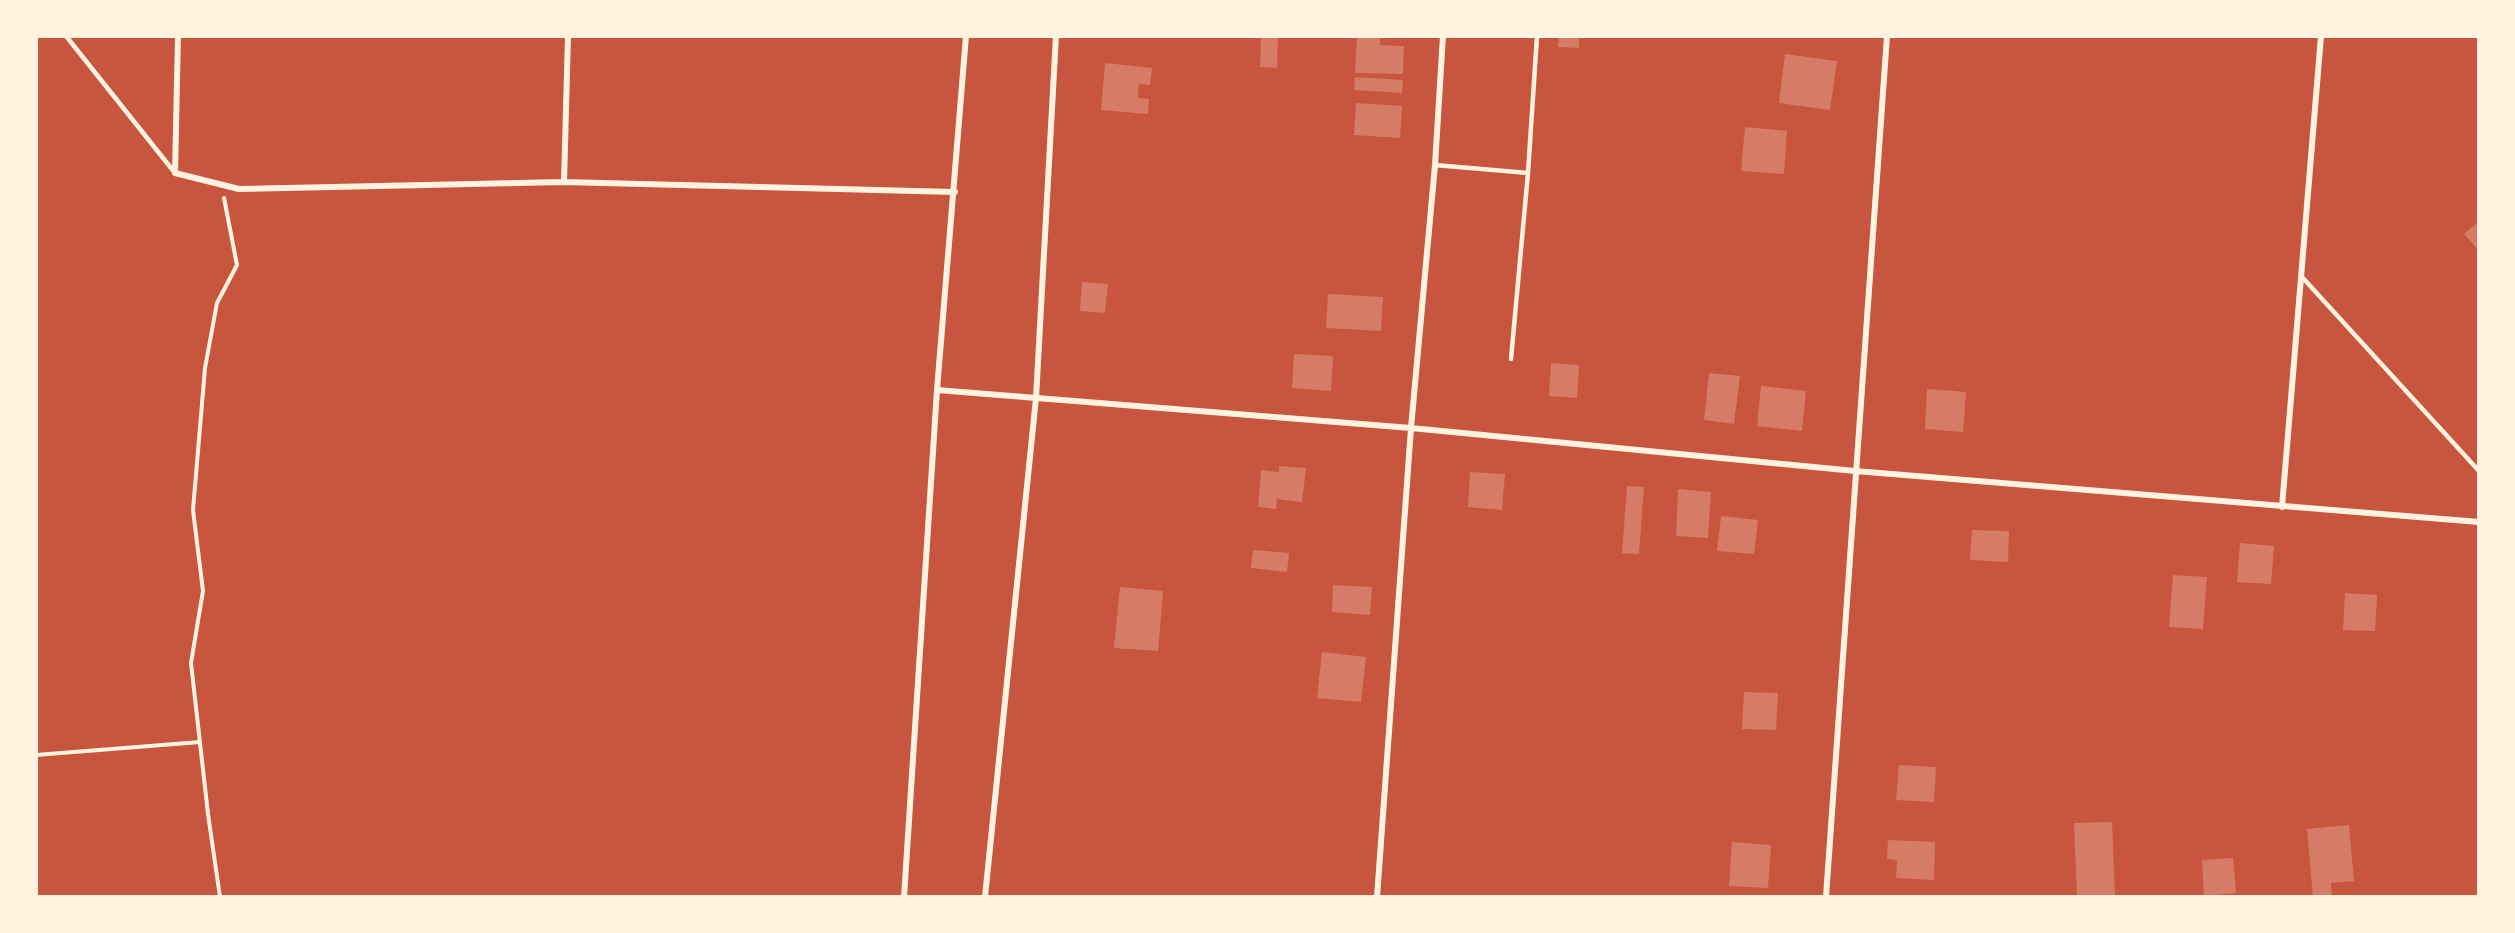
<!DOCTYPE html>
<style>
body{margin:0}
#map{position:relative;width:2515px;height:933px;overflow:hidden;background:#c8553d;font-family:"Noto Sans",sans-serif}
canvas{display:block}
.frame{position:absolute;inset:0;border:38px solid #fff3e0;pointer-events:none}
</style>
<div id="map">
<canvas width="2515" height="933"></canvas>
<div class="frame"></div>
</div>
<script>
const ctx = document.querySelector('canvas').getContext('2d');
ctx.lineJoin = 'round';
function fill(path, color) { ctx.fillStyle = color; ctx.fill(path, 'evenodd'); }
function stroke(path, color, width, dash) { ctx.strokeStyle = color; ctx.lineWidth = width; ctx.lineCap = dash ? 'butt' : 'round'; ctx.setLineDash(dash || []); ctx.stroke(path); }
fill(new Path2D(`
 M1261,36H1278L1277,68L1260,67Z
 M1357,36H1380V45L1404,46L1403,74L1355,73Z
 M1559,36H1579V48L1558,47Z
 M1785,54L1837,61L1830,110L1779,103Z
 M1105,63L1152,68L1150,85L1139,84L1138,98L1149,99L1148,114L1101,110Z
 M1355,77L1403,80L1402,93L1354,90Z
 M1356,103L1402,106L1400,138L1354,135Z
 M1745,127L1787,131L1784,174L1741,171Z
 M2479,221V251L2464,234Z
 M1082,282L1108,284L1105,313L1080,311Z
 M1328,294L1383,297L1381,331L1326,328Z
 M1294,354L1333,356L1331,391L1292,388Z
 M1551,363L1579,365L1577,398L1549,396Z
 M1709,373L1740,376L1734,424L1704,420Z
 M1761,386L1806,391L1802,431L1757,426Z
 M1927,389L1966,392L1963,432L1925,429Z
 M1279,466L1306,468L1302,502L1277,499L1276,509L1258,507L1261,470L1279,472Z
 M1470,472L1505,474L1502,510L1468,507Z
 M1627,486L1644,487L1639,554L1622,553Z
 M1678,489L1711,492L1708,538L1676,536Z
 M1721,516L1758,520L1754,554L1717,551Z
 M1972,530L2009,531L2008,562L1970,560Z
 M2240,543L2274,546L2271,584L2237,582Z
 M1253,550L1289,553L1287,572L1251,568Z
 M2173,575L2207,577L2203,629L2169,627Z
 M1333,585L1372,587L1370,615L1332,612Z
 M1120,587L1163,591L1158,651L1114,648Z
 M2345,593L2377,595L2375,631L2343,630Z
 M1322,652L1366,657L1361,702L1317,698Z
 M1744,692L1778,693L1776,730L1742,729Z
 M1899,765L1936,767L1934,802L1896,800Z
 M2112,822L2115,897H2077L2074,823Z
 M2349,825L2354,881L2331,883L2332,897H2313L2307,829Z
 M1888,840L1935,842L1934,880L1896,878L1897,860L1887,859Z
 M1732,842L1771,845L1768,888L1729,886Z
 M2233,858L2236,893L2204,896L2202,860Z`), '#d67c66');
stroke(new Path2D(`
 M36,755L200,742
 M220,897L208,814L191,663L203,591L193,510L205,368L217,303L237,265L224,198`), '#fff3e0', 4);
stroke(new Path2D(`
 M66,36L175,173
 M1435,165L1528,173L1511,359
 M1528,173L1537,36
 M2302,277L2479,471`), '#fff3e0', 4.5);
stroke(new Path2D(`
 M178,36L175,173L239,189L564,182L955,192
 M564,182L568,36
 M937,390L1411,428L1855,471L2479,522
 M2282,507L2321,36
 M904,897L937,390L966,36
 M985,897L1036,398L1056,36
 M1377,897L1411,428L1435,165L1443,36
 M1826,897L1887,36`), '#fff3e0', 6);
</script>
